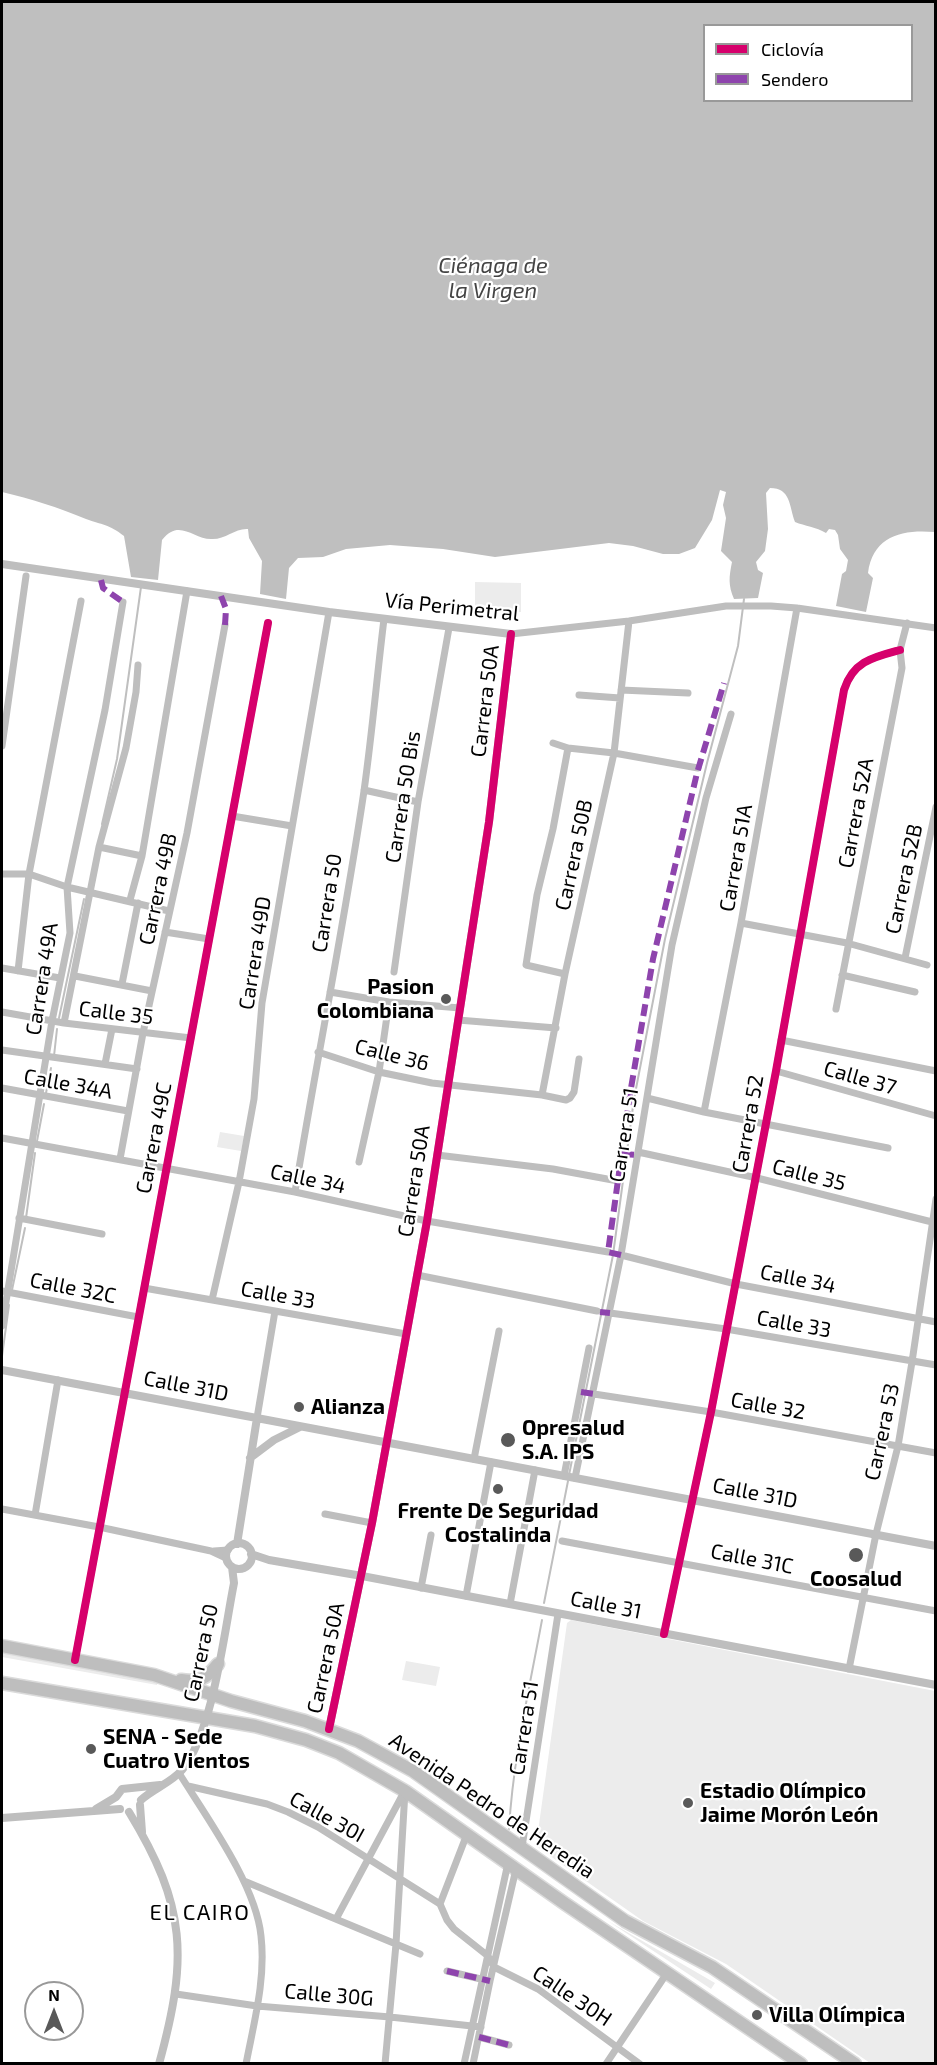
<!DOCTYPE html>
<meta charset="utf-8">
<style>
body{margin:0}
#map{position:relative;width:937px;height:2065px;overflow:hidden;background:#fff;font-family:"Exo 2",sans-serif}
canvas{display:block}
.frame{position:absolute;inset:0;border:3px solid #000;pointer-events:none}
.legend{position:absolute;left:703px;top:24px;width:210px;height:78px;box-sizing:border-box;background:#fff;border:2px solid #999;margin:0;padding:8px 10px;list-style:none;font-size:18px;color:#000}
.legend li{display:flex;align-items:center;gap:12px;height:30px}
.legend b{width:30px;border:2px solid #999}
.north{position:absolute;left:24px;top:1981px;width:60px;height:60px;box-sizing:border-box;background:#fff;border:2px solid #999;border-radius:50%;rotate:0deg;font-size:16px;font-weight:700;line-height:24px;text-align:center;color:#000}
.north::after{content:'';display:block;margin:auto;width:21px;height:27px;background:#595959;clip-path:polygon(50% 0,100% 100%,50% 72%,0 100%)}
</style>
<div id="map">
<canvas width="937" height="2065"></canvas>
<div class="frame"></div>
<ul class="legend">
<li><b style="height:8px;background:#d6006c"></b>Ciclovía</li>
<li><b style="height:8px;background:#8e44ad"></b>Sendero</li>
</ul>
<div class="north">N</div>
</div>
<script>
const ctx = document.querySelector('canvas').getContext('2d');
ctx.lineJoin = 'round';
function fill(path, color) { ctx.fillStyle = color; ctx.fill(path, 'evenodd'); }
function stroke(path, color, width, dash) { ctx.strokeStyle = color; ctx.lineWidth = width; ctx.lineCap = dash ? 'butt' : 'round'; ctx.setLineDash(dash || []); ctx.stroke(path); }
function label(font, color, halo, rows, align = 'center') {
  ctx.font = font + ' "Exo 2",sans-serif'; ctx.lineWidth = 4.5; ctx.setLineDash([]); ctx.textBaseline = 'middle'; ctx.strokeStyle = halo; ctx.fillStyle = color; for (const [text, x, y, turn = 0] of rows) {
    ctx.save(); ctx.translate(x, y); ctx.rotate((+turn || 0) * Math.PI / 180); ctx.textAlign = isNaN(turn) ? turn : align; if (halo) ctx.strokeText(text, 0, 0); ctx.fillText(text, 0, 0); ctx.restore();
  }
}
fill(new Path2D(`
 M475,582L521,583V612H475Z
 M220,1132L244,1136L241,1151L217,1147Z
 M571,1620L935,1691V2063H870L726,1964L643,1921L536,1846L567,1623Z
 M2,1651L158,1680L157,1685L2,1657Z
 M406,1661L440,1667L436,1686L402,1680Z
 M608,1921L715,1983L711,1989Z`), '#ececec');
fill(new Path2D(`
 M2,2H935V532C902,529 873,536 868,573L873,578L866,612L836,606L842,574L846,571L848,560L840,549L838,535L835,530L829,529L826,533C816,527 805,526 795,522C789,506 791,488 770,488L766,493L768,529L765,551L756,562L758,570L763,573L758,598L734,599C728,585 729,577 732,562L721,551L726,518L723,505L726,492L720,490L712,520L695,548L679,554H663L633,546L609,543L495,557L443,549L390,545L346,549L323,557L298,558L289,568L286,599L260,594L262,561L249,538L248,529C235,528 225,540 211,539C193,539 179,518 162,540L158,580L131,577L124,536C109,524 102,525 86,519C57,507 32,499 2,492ZM704,26H912V100H704Z`), '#bfbfbf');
stroke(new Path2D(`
 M102,824L117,759L141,587
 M59,1018L84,899
 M54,1056L57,1029
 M46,1093L51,1068
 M37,1141L44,1104
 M26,1218L35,1153
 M12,1290L25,1228
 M2,1356L9,1305
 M569,1475L613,1255L634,1099L665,939L707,763L738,646L744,599
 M544,1603L568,1481
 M509,1829C513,1759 529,1690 542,1620`), '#bfbfbf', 2);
const trunk = new Path2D(`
 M2,1646L154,1675L231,1701L305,1721L358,1741L413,1771L625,1921L712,1967L855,2064
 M181,1680C199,1683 207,1678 218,1664
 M2,1683L255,1726L306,1740L339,1753L405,1791L564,1903L801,2064`);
stroke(trunk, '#dbdbdb', 15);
stroke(new Path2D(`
 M511,634L629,621L726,606H771L797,608L936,628
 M621,690L688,693
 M579,695L620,698
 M553,743L568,748L614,753L698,768
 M2,746L26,576
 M364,790L418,802
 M232,816L292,826
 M99,847L142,856
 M2,874H29L67,887L169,911
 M130,900L142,856L187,591
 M741,923L847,943L927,965
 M165,932L209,939
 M905,958L936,807
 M2,968L60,978
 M18,971L29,874L81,601
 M394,972L418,802L449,628
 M565,974L526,965L537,895L553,829L568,748
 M842,975L915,992
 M75,976L152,991
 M122,984L138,903
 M330,992L389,1002L460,1008
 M836,1009L902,668L900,650L907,623
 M2,1012L64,1023L191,1038
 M458,1020L556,1028
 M64,1023L99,847L126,748L136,692L138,665
 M781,1040L936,1071
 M2,1050L137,1069
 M318,1052L379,1072L432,1083L542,1095L566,1100L570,1098L574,1092L579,1059
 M105,1064L112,1029
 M776,1071L936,1116
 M2,1088L128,1111
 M542,1095L565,974L614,753L629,621
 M647,1098L704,1112L888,1148
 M704,1112L741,923L797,608
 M2,1138L295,1192L427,1221L608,1252
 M638,1152L757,1178L936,1223
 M437,1155L553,1169L618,1181
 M120,1159L143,1033L187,833L225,625
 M359,1162L379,1072L389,1002
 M295,1192C317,1058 344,926 364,791C372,734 377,676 384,619
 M19,1218L102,1234
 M621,1255L736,1284L936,1322
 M417,1275L597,1311
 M144,1288L406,1334
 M2,1291L138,1317
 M212,1300L239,1182L254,1099L262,1003L329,612
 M610,1313L726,1329L936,1365
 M2,1326L52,1021L70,933L67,887L105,710L123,602
 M594,1394L711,1412L936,1453
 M257,1418L275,1311
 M474,1459L499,1331
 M564,1476L589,1348
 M575,1478L621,1255L672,945L706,798L731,714
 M2,1509L99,1527L211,1551L226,1558
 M325,1514L372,1523
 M35,1515L58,1380
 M562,1541L936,1611
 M214,1551L228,1550
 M421,1588L431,1535
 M466,1596L491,1462
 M510,1604L535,1470
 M664,1634L711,1412L776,1071L844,690C853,661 874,657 900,650
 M75,1660L268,623
 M849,1669L876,1534L898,1446L912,1362L936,1199
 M179,1773C207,1818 256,1885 261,1936C266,1979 254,2022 246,2064
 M188,1786L267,1804L288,1812L318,1827L440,1904
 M522,1847L558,1614
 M244,1881L420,1954
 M440,1904L447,1920L454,1929L488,1956L494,1967L538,1989L640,2064
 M440,1904L467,1834
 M336,1919L403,1794
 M447,1971L485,1980
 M176,1994L257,2006L390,2017L481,2027
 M479,2037L509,2045
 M385,2064L396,1944L405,1791
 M464,2064L508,1863
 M473,2064L490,1981L516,1869
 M606,2064L667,1973`), '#bebebe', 7);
stroke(new Path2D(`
 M2,564L329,612L511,634L489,822L427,1221L372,1523L329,1729
 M2,1370L936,1546
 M250,1458L274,1440L300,1427
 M226 1556a13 13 0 1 1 26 0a13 13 0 1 1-26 0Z
 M237,1544L257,1418
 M251,1554L269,1560L362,1576L936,1685
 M141,1800C153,1789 172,1782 182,1770C213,1732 224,1633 234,1583L232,1567
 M140,1805L142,1832
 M96,1809L116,1797L122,1789L160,1785
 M129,1812C187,1907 188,1958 159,2064
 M2,1818L120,1809`), '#bebebe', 8);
stroke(trunk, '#bebebe', 12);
stroke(new Path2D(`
 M101,580L103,588L123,602
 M221,596L226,609L225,625
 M622,1154L638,1155
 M621,1255L608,1252L630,1094L653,959L697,773L724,683
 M600,1312L610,1313
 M581,1392L594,1394
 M447,1971L490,1981
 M479,2037L509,2045`), '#8e44ad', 6, [12, 6]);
stroke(new Path2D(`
 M664,1634L711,1412L776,1071L844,690C853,661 874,657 900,650
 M75,1660L268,623
 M329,1729L372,1523L427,1221L489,822L511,634`), '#d6006c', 8);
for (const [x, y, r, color] of [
 [446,999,6,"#595959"],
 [299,1407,6,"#595959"],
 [508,1440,8,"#595959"],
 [498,1489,6,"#595959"],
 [856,1555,8,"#595959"],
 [91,1749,6,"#595959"],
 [688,1803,6,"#595959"],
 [757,2015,6,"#595959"]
]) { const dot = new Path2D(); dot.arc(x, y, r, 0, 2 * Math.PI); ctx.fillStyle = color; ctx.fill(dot); stroke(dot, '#fff', 2); }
label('21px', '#000', '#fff', [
 ["Vía Perimetral",452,607,6],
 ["Carrera 50A",485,701,-83],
 ["Carrera 50 Bis",403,797,-81],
 ["Carrera 52A",856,813,-79],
 ["Carrera 50B",574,855,-78],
 ["Carrera 51A",736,858,-80],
 ["Carrera 52B",904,879,-78],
 ["Carrera 49B",158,889,-78],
 ["Carrera 50",327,903,-81],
 ["Carrera 49D",255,953,-81],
 ["Carrera 49A",42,979,-81],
 ["Calle 35",116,1013,7],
 ["Calle 36",392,1055,14],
 ["Calle 37",860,1078,16],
 ["Calle 34A",68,1084,10],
 ["Carrera 52",748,1124,-80],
 ["Carrera 51",624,1135,-81],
 ["Carrera 49C",154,1138,-79],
 ["Calle 35",809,1175,14],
 ["Calle 34",308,1179,12],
 ["Carrera 50A",414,1181,-81],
 ["Calle 34",798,1279,11],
 ["Calle 32C",73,1288,11],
 ["Calle 33",278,1295,10],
 ["Calle 33",794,1324,10],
 ["Calle 31D",186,1386,11],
 ["Calle 32",768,1406,10],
 ["Carrera 53",882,1432,-78],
 ["Calle 31D",755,1493,11],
 ["Calle 31C",752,1559,11],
 ["Calle 31",606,1605,11],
 ["Carrera 50",201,1653,-78],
 ["Carrera 50A",326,1658,-78],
 ["Carrera 51",524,1728,-81],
 ["Avenida Pedro de Heredia",492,1806,34],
 ["Calle 30I",327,1817,29],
 ["Calle 30G",329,1995,5],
 ["Calle 30H",572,1996,34]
]);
label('bold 21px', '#000', '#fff', [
 ["Pasion",434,987,"right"],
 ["Colombiana",434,1011,"right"],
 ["Alianza",311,1407],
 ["Opresalud",522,1428],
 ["S.A. IPS",522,1452],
 ["Frente De Seguridad",498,1511,"center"],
 ["Costalinda",498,1535,"center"],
 ["Coosalud",856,1579,"center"],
 ["SENA - Sede",103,1737],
 ["Cuatro Vientos",103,1761],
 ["Estadio Olímpico",700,1791],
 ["Jaime Morón León",700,1815],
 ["Villa Olímpica",769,2015]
], 'left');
label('italic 22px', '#444', '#fff', [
 ["Ciénaga de",493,266],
 ["la Virgen",493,291]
]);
ctx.letterSpacing = '1.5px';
label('22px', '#000', '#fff', [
 ["EL CAIRO",200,1913]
]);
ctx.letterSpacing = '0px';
</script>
